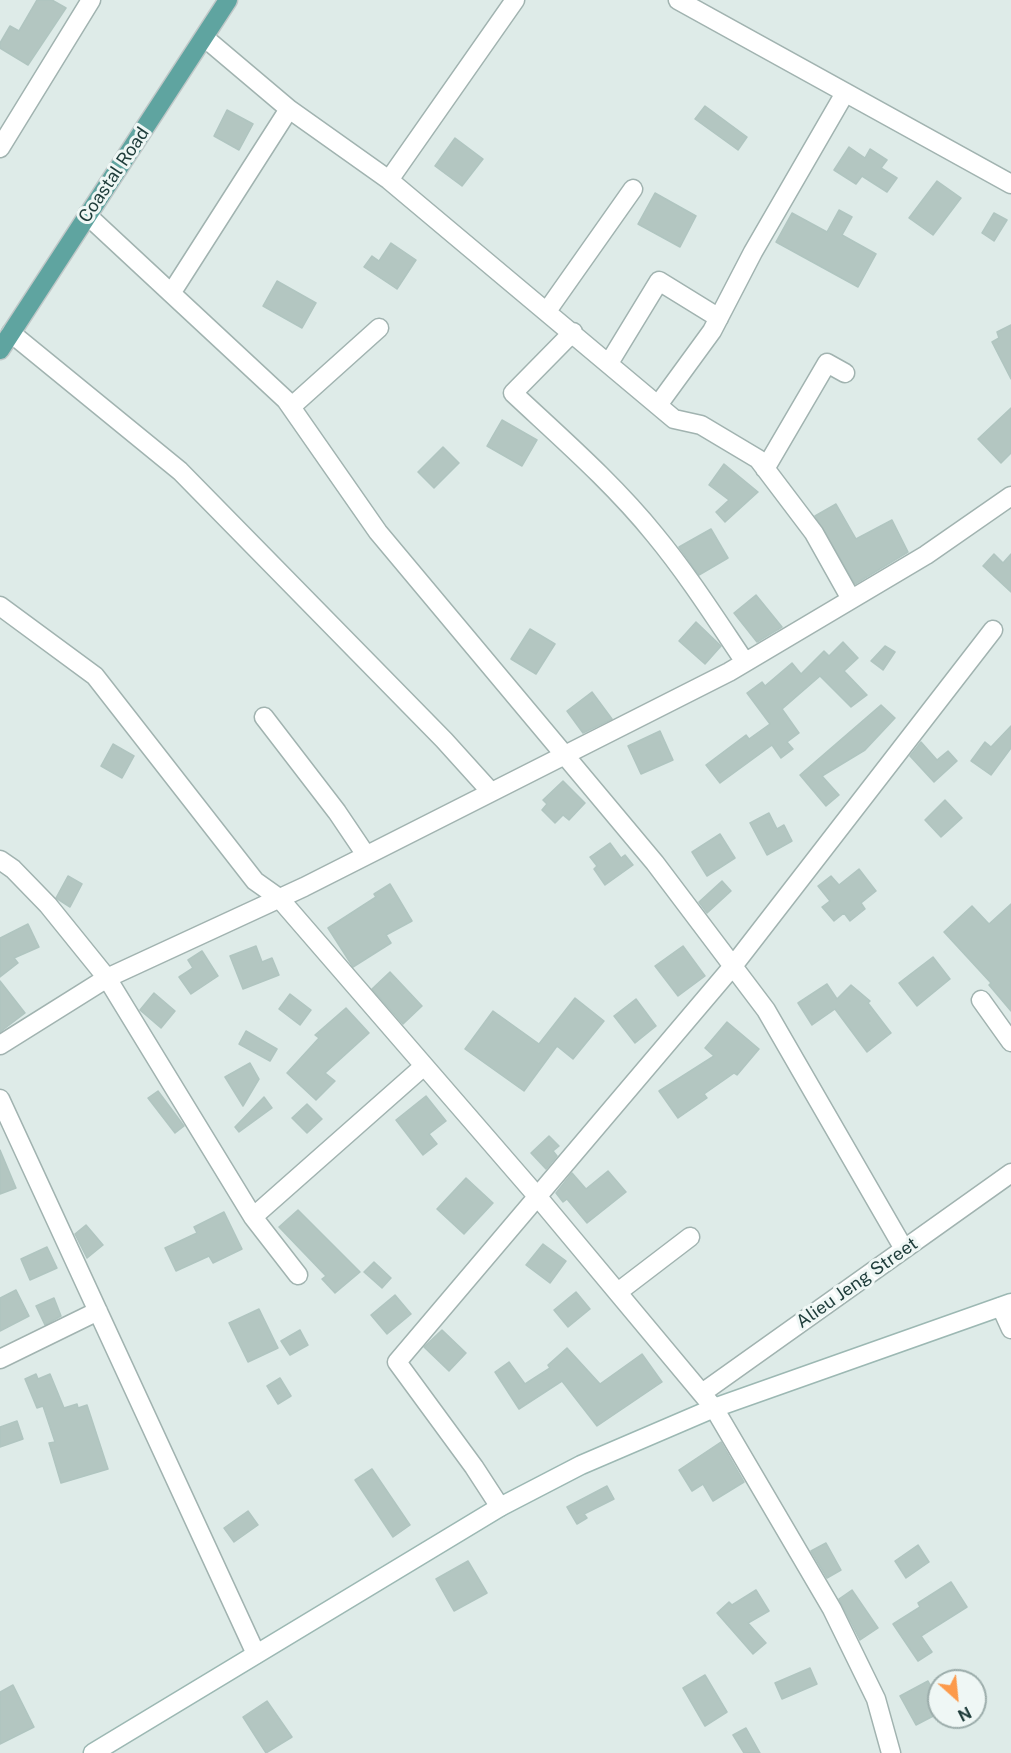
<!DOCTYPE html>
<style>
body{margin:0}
#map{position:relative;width:1011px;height:1753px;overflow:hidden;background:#deebe8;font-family:"Public Sans",sans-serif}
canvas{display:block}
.north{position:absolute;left:927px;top:1669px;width:60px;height:60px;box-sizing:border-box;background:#eff7f5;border:2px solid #9bacaa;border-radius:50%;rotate:153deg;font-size:16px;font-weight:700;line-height:24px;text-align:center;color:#1e3c3a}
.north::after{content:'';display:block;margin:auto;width:21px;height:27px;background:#fc9a4b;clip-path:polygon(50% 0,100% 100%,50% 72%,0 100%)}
</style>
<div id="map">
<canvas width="1011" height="1753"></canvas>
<div class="north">N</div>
</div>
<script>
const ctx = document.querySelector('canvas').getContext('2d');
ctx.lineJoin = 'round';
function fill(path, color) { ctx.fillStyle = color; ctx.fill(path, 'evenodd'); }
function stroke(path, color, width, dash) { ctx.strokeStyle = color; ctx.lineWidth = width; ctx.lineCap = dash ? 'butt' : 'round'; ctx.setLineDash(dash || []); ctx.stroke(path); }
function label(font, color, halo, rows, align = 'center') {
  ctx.font = font + ' "Public Sans",sans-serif'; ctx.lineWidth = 6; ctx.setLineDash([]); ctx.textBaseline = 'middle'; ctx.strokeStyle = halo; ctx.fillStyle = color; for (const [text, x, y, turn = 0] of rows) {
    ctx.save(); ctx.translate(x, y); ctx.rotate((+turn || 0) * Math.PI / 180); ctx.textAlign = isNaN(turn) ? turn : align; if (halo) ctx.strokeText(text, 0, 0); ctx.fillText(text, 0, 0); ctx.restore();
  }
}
const building = new Path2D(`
 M37,0H52L66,8L28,65L0,48V43L10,26L19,31Z
 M705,106L747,137L738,150L695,119Z
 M227,110L253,124L239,150L214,136Z
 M455,138L483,159L462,186L435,166Z
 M849,147L865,158L870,149L887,160L881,168L897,178L887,192L862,176L856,184L834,170Z
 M937,181L961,198L933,235L909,218Z
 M655,193L696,216L680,247L638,224Z
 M839,210L852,217L842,235L876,254L858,287L776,242L792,213L827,232Z
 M994,213L1007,220L994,241L982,233Z
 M391,243L416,260L397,289L364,267L372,256L379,261Z
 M277,281L316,303L302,328L263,306Z
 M1011,325V379L992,342L999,338L997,332Z
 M1011,408V453L1001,463L978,439Z
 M502,420L537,440L522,466L487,446Z
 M443,447L459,463L434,488L418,472Z
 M724,464L758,492L725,522L716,512L729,500L709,485Z
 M836,504L856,539L892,520L908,552L855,584L815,516Z
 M711,529L728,558L699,575L679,547Z
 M994,554L1003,563L1011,554V592L983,566Z
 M756,595L782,627L757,642L734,613Z
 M696,622L721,646L705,664L679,641Z
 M530,629L555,644L536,674L511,659Z
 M843,642L858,658L844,671L867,695L851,707L820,676L782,709L799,733L787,742L793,749L781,758L772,745L720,783L706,765L746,735L749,739L770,724L747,693L762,682L765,686L792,663L801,674L824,651L829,656Z
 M885,646L895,652L883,670L871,661Z
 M592,692L612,719L583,733L567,711Z
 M881,705L895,718L865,750L822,776L839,795L826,806L800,775Z
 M1011,726V748L991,775L971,761L985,742L991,747Z
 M660,731L673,760L641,774L628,746Z
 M921,742L937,760L948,751L957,761L934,782L910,756Z
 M113,744L134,756L122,778L101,766Z
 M563,781L585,803L569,820L563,815L555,823L542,810L547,804L543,800Z
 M945,800L962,818L941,837L925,820Z
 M769,813L777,829L784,825L792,841L767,855L750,823Z
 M720,834L735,858L707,876L692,852Z
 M610,843L621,858L625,855L633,865L605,885L594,869L597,866L590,857Z
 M859,869L876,891L861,903L865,909L850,921L844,913L834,921L822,907L830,901L818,886L831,876L839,885Z
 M68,876L82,884L70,907L56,898Z
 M722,881L731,891L707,913L699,902Z
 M390,884L412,921L386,935L391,943L353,967L328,928L376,897L374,894Z
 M1011,904V1011L989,985L991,983L944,932L972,906L989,924Z
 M28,924L39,947L14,958L18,963L0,977V938Z
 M256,946L262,962L272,958L279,975L243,989L230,956Z
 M683,946L705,976L678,996L655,966Z
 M202,951L218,976L191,994L179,977L193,968L188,960Z
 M933,957L950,979L917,1006L899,983Z
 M390,972L422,1006L403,1024L372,989Z
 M0,981L25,1013L0,1032Z
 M827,984L837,999L851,985L870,1001L868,1003L891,1033L867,1052L835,1009L812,1025L798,1003Z
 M154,993L175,1011L161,1028L140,1010Z
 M290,994L311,1010L300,1025L279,1009Z
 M575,998L604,1021L573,1059L557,1046L524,1091L465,1049L493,1011L539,1044Z
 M636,999L656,1026L635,1043L614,1016Z
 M346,1008L369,1033L325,1073L335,1081L316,1100L287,1073L319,1038L315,1035Z
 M727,1022L759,1049L737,1075L734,1073L704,1094L707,1098L678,1118L659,1091L714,1056L705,1048Z
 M246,1031L277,1049L270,1061L239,1044Z
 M250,1063L259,1079L243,1106L225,1077Z
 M158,1091L184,1126L175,1133L148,1098Z
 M426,1096L446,1121L429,1134L437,1144L423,1155L396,1120Z
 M264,1097L272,1108L239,1132L235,1127Z
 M307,1104L322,1119L307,1133L292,1118Z
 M549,1136L559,1146L553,1151L557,1156L546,1169L531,1153Z
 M0,1150L16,1188L0,1194Z
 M608,1171L626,1192L587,1223L567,1199L563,1202L556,1193L572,1173L586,1189Z
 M466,1178L493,1203L464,1234L437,1209Z
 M298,1210L360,1272L335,1293L322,1279L326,1276L279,1227Z
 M224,1212L242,1249L213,1263L209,1256L176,1271L165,1248L197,1233L194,1227Z
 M86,1225L103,1245L87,1258L75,1234Z
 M543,1244L566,1261L550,1283L526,1265Z
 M47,1247L57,1268L30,1280L21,1259Z
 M374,1262L391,1278L382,1288L364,1272Z
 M16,1290L29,1316L0,1331V1298Z
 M576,1292L590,1309L568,1327L554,1310Z
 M395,1295L411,1314L387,1334L371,1315Z
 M54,1298L61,1316L45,1325L36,1306Z
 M259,1309L278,1348L248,1362L229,1323Z
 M300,1330L308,1345L290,1355L281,1341Z
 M442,1330L466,1353L449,1371L424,1347Z
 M567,1348L600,1384L642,1354L662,1382L597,1426L562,1381L519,1409L495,1372L509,1362L525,1384L550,1368L548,1365Z
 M36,1374L38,1379L50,1374L64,1408L77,1404L78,1408L87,1405L108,1469L61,1483L49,1443L55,1442L43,1406L37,1408L25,1379Z
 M280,1378L291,1396L278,1404L267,1386Z
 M17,1421L23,1439L0,1447V1427Z
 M721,1442L744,1482L713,1501L703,1484L692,1491L679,1470Z
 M372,1469L410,1525L393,1537L355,1480Z
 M607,1486L614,1499L584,1514L587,1518L577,1524L567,1507Z
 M248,1511L258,1525L234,1542L224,1528Z
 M826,1543L841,1570L827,1578L811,1551Z
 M918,1545L929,1562L906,1578L895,1561Z
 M468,1561L487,1593L454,1611L436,1579Z
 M951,1582L967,1607L921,1636L932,1652L918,1661L893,1624L920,1607L918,1603Z
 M756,1590L769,1611L748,1623L766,1643L753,1654L717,1613L729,1602L732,1605Z
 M852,1590L878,1628L860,1640L839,1599Z
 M810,1668L817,1684L782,1699L775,1683Z
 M705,1675L727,1712L705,1726L683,1688Z
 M928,1681L939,1701V1713L916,1725L900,1696Z
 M13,1685L34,1727L0,1744V1692Z
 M267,1701L292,1737L266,1753L243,1717Z
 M746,1728L760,1753H744L733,1735Z`);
fill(building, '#b3c6c1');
stroke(building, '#b0c5c0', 1.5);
const street = new Path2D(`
 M678,0L1011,184
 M205,38L289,109L389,180L674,419L701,425L758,459L814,533L851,599
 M0,148L91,0
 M389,180L515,0
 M87,215L286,400L378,532L655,863L766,1010L904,1249
 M172,292L289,109
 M547,311L633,189
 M573,332L513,393C561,438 613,483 655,535C688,575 716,619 745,662
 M11,333L180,471L444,740L491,792
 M609,363L659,281L719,318
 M658,405L712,331L753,252L845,93
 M291,407L379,328
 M765,469L827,363L845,373
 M0,606L95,676L255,881L279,898L537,1196L714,1408L832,1609L876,1699L891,1753
 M264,717L337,812L366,855
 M0,860L13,869L48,905L107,978L253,1217L298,1275
 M981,1000L1011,1042
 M0,1045L107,978L304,887L729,672L926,555L1011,496
 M0,1099L256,1654
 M253,1217L424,1066
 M618,1292L690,1237
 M1001,1307L1011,1329
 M0,1359L98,1311
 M702,1393L1011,1173
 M500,1507L474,1467L397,1362L733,966L993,630`);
const secondary = new Path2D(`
 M93,1753L500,1507L581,1465L714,1408L1011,1303`);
const primary = new Path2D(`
 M0,350L228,0`);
stroke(street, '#a1b3b0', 21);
stroke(secondary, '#9cb8b3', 21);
stroke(primary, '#c0c8c8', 21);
stroke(street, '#fff', 18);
stroke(secondary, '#fff', 18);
stroke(primary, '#5fa4a0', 18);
label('18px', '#1e3c3a', '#eff7f5', [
 ["Coastal Road",114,175,-56],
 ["Alieu Jeng Street",857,1283,-35]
]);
</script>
